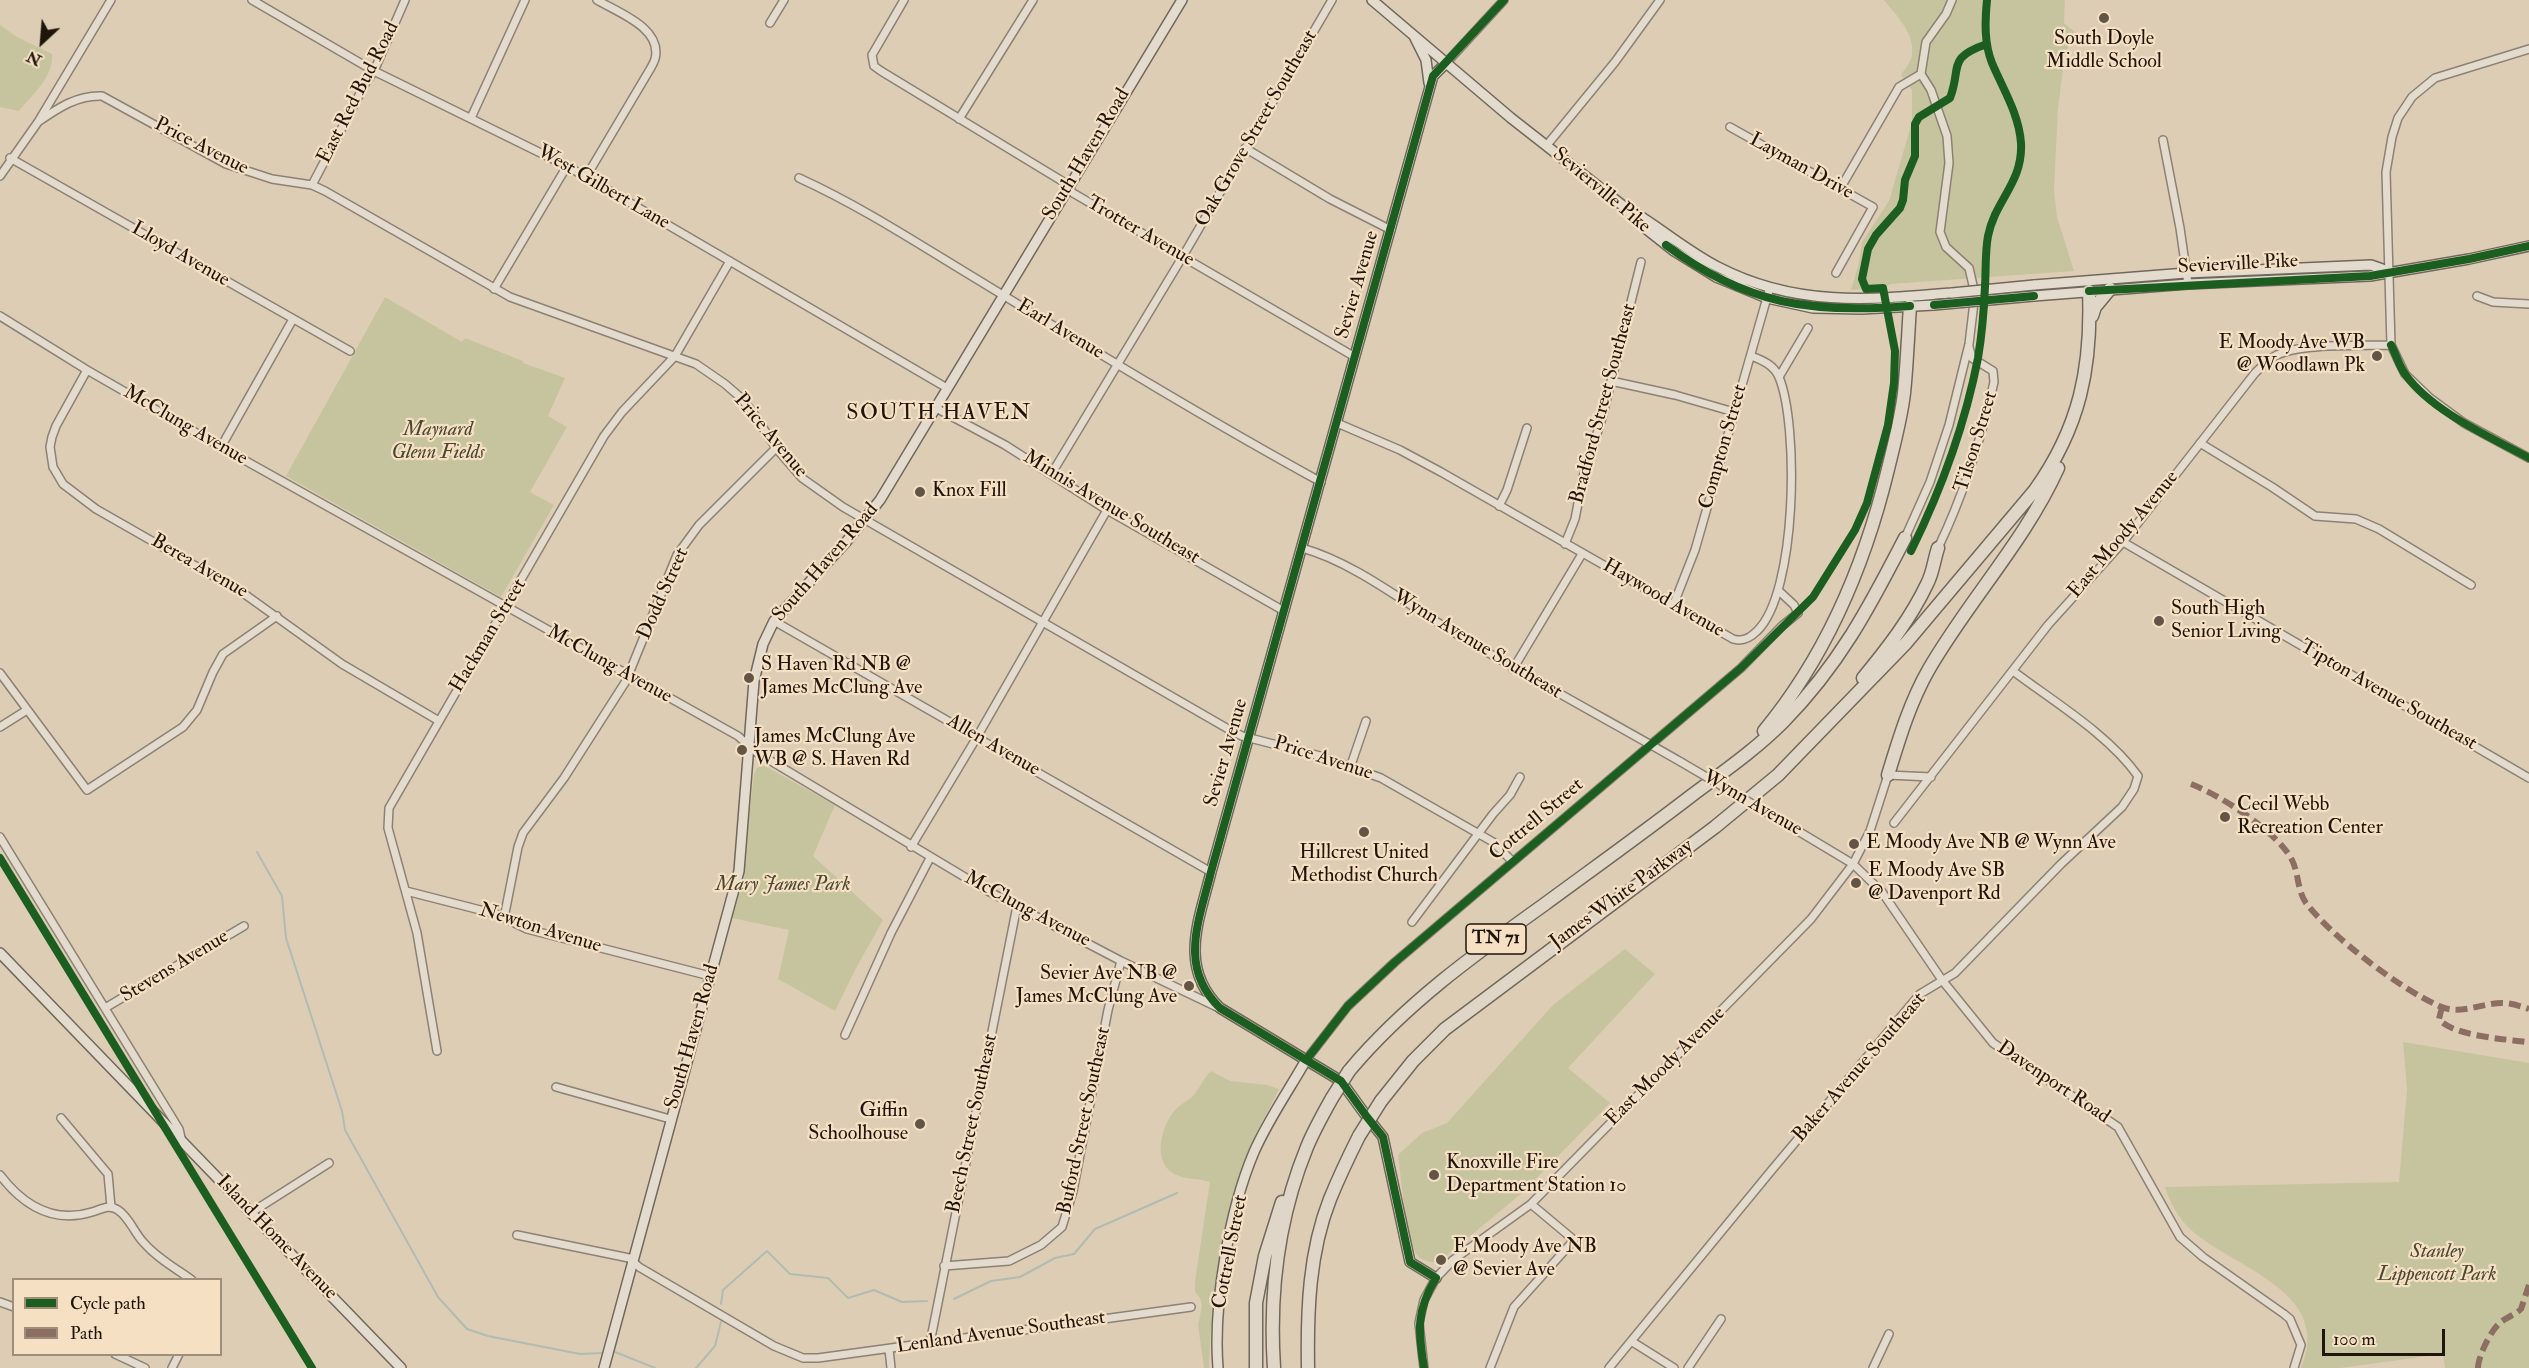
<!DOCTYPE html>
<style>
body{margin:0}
#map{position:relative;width:2529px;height:1368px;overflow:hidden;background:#decdb5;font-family:"IM FELL Double Pica",serif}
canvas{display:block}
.legend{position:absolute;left:12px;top:1278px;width:210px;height:78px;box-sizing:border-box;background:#f5e0c4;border:2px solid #9f8f7a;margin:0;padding:8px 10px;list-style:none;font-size:18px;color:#1f150b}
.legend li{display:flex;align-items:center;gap:12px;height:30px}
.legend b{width:30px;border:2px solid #9f8f7a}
.north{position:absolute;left:12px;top:12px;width:60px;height:60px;-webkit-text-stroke:4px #f5e0c4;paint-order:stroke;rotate:206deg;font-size:16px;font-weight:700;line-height:24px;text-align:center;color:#1f150b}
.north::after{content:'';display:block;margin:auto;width:21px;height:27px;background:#1f150b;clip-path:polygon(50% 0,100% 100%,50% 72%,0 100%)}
.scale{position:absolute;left:2322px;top:1329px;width:123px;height:27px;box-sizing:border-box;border:3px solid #1f150b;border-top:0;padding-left:8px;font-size:18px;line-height:21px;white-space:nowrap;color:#1f150b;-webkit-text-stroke:4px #f5e0c4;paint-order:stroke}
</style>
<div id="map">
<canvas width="2529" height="1368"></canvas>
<ul class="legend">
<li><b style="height:8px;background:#1b5e20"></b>Cycle path</li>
<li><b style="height:8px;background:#8d6e63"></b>Path</li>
</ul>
<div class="north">N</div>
<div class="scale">100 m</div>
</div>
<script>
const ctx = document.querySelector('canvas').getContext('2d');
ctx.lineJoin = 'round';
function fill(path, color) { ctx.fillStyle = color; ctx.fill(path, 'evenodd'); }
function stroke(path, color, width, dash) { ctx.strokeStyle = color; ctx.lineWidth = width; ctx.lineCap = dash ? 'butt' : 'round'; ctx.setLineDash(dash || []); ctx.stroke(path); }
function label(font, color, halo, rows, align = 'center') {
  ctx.font = font + ' "IM FELL Double Pica",serif'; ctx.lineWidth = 4.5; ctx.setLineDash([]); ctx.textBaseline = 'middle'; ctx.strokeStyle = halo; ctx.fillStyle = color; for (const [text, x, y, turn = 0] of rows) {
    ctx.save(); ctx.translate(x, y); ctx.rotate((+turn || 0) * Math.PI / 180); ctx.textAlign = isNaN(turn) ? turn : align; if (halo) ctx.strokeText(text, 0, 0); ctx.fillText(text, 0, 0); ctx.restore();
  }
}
fill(new Path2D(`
 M1884,0H2065L2064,23L2076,33L2065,53L2058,109L2054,190L2057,217L2074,271L1891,284L1883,288L1851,290L1859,263L1862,242L1889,201L1912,122V90L1901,75C1905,69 1912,60 1912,54C1915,33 1895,14 1884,0Z
 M0,25L17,37L52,54C54,77 32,95 19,111L0,107Z
 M385,297L462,342L465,338L523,361V363L565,378L548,416L567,427L530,492L554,505L501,597L286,476Z
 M763,765L835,805L813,856L883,920L855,970L835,1011L778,979L789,930L732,918L743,872L754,774L757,768Z
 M1625,949L1655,974L1568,1068L1610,1103L1522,1193L1439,1262C1431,1262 1423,1262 1417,1255C1406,1240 1401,1176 1398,1155L1422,1133L1447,1123L1553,1005Z
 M2403,1042L2529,1063V1368H2445L2443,1354L2340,1368H2301C2334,1291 2233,1268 2191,1230C2178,1218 2170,1203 2165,1187L2399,1182L2407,1089Z
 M1211,1071L1230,1081L1267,1085L1279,1089C1272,1104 1263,1119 1256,1134C1222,1206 1212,1290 1209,1368H1204L1198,1325L1202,1306L1200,1298L1195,1292V1281L1210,1182C1197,1178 1181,1180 1170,1171C1153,1157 1162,1126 1174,1111C1179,1105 1186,1102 1192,1097C1200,1089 1203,1078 1211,1071Z`), '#c6c49e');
stroke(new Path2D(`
 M257,852L282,896L286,938L342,1111L345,1130L438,1297L467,1329L488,1336L580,1354L603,1353
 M954,1299L991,1281L1020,1277L1055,1258L1074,1254L1095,1229L1177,1193
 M721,1304L723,1290L767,1251L790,1274L828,1278L848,1298L874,1290L902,1302L927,1301
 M615,1352L655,1368
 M696,1368L715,1346L721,1322`), '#b0bcb2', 2);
const street = new Path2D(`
 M252,0L374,71L567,166L947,388
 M904,0L872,55L874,66L881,71L1062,181L1073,193L1355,357
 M770,23L784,0
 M2529,49L2435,78L2412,97L2398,118L2392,137L2386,172L2391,345L2405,374L2430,398L2464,423L2529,458
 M1447,62L1504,0
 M471,118L525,0
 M959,119L1033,0
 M38,122C58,108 77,95 102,96L226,164L272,179L312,185L325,191L510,297L696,364L725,384L740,397L754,414L776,448L802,478L843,507L1230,730L1242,736L1320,756L1381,778L1493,842L1513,862
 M1730,127L1873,207L1836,273
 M2163,140L2180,228L2188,284
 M1547,145L1615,62L1660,0
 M1245,148L1330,199L1391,230
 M10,158L350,351
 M0,176L38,122L111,0
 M586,177L646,76C649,71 653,65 655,59C663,28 617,12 597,0
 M799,178C865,208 926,249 988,286C1098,353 1208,420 1321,482
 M312,185L366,82L374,71L405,0
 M1840,189L1899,87L1921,74
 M494,289L567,166
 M2477,296L2493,302L2529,304
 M0,316L87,370L221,447L738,736L756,752L988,891L1121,961L1217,1007
 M87,370L56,426L52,437L50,447L53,467L63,484L96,509L243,593L342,664L439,721
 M1779,377L1808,328
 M1611,381L1675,395L1734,412
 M936,408L1005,445L1107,510L1284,611
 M1337,423L1400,450L1441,472L1733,639C1743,642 1750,638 1757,631C1797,593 1799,426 1779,377C1774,365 1762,360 1751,356
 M2200,443L2272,487L2315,516L2356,519L2379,529L2471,585
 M221,447L293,319
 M1052,473L1183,256L1332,0
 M1499,506L1507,490L1527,428
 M1905,538L1930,482L1949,425L1969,344L1975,294L1969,268L1946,247L1940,232L1949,163L1947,136L1931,90L1921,74L1926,42L1946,14L1952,0
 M2123,542L2529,778
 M1565,544L1575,519L1583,477L1602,418L1641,262
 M1302,548C1355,563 1403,602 1450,630C1526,676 1604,718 1681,762
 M1938,548C1964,494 1981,440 1994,382L1993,371L1972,358L1969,347
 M1673,606L1695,550L1770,287
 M774,621L1211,872
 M1513,669L1582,554
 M0,673L87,790L183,727L197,710L213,672L223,654L277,616
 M0,727L27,710
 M1351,765L1366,721
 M1778,819L1853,864L1882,892L1942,980L1993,1043L2118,1127L2180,1237L2203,1257L2284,1314L2290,1319L2301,1345L2294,1368
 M1894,823L2048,625L2123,542L2255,373C2262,366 2269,359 2277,355C2300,343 2363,346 2391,345
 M0,837L179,1129L182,1142
 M911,847L977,737L1107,510
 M406,891L496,914L527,929L710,976
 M504,918L518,847L523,833L564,778L626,681L677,555L699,525L776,448
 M1412,922L1493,814L1510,795L1520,777
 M105,1008L244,926
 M845,1035L891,933L930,858
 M437,1051L417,933L388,828L389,808L604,436L622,412L675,356L730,261
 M1306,1060L1348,1006L1395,962L1741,668L1782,626L1798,613L1794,605L1780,592
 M556,1087L670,1119
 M61,1118L108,1174L111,1207
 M0,1175C23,1205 53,1224 92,1212C102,1209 109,1204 118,1210C130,1218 134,1233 144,1243C157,1258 175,1268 192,1280
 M252,1212L329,1163
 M517,1235L629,1258L639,1267L774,1346L803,1358H818L1191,1307
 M944,1266L1009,1261L1041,1245L1062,1227L1073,1191L1108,1010L1121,961
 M0,1302L14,1307
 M1631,1341L1674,1368
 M930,1343L1017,906
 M889,1349L891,1368
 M115,1354L145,1368
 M172,1368L179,1354
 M1424,1368L1419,1323L1424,1300L1436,1278L1453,1260L1531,1204L1811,919L1853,864L1870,831L1888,775L1931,777
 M1490,1368L1514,1307L1574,1240L1531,1204
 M1609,1368L1771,1171L1920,994L1955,973L2061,864L2122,807L2134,789L2138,776C2108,734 2054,702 2013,671
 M1688,1368L1721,1319
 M1873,1368L1889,1334`);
const secondary = new Path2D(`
 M1372,0L1511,118L1622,205L1645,228L1674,251L1716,277L1767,298L1813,308L1862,309L1934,305
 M1414,36L1426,60L1429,83
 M1637,214C1664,231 1689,252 1718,267C1795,307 1869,300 1952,293
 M2034,285L2186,273L2371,265L2388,271
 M2034,296L2188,284L2370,276L2469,259L2529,246
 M0,953L401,1368
 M1436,1278L1410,1262L1383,1137L1367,1117L1341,1081L1220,1008C1178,967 1199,921 1211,872L1433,76L1447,62
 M604,1368L739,871L754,681L763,644L774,621L846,542L880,500L1182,0
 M1218,1368C1213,1305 1229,1211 1254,1152C1268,1120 1289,1090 1306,1060`);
const highway = new Path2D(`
 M2092,316L2095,307L2110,289
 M1863,678C1887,649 1911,618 1927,584C1933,573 1934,560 1938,548
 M1764,731C1827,655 1865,564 1888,469C1894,444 1901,419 1904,393C1907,364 1908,335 1910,306
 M1888,775C1899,739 1910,702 1929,669C1969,600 2025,541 2058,468
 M1349,1071C1405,1004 1475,954 1545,904C1594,868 1643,833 1691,796C1723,772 1755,750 1783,722C1839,665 1869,608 1905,538
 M1381,1101L1413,1061L1445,1029L1715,827L1778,775L1906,643L2035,490C2080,427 2092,367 2089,291
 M1256,1368V1303L1265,1256L1282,1202
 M1274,1368C1269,1293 1278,1218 1307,1147C1314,1130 1323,1114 1332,1098
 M1308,1368C1307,1311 1309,1252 1330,1199C1339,1177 1349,1156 1359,1136`);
stroke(street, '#8c8172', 10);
stroke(secondary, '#71685b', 12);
stroke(highway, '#71685b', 15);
stroke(street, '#e4dbcf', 7);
stroke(secondary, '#e4dbcf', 9);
stroke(highway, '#dfd6c8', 12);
const streetBridge = new Path2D(`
 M1681,762L1778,819`);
const secondaryBridge = new Path2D(`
 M1952,293L2034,285
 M1934,305L2034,296`);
const highwayBridge = new Path2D(`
 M1332,1098L1349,1071
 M1359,1136L1381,1101`);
stroke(streetBridge, '#8c8172', 10, []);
stroke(secondaryBridge, '#71685b', 12, []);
stroke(highwayBridge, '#71685b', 15, []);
stroke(streetBridge, '#e4dbcf', 7);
stroke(secondaryBridge, '#e4dbcf', 9);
stroke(highwayBridge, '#dfd6c8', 12);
stroke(new Path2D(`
 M2191,784C2220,795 2278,832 2292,860C2299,874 2297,890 2306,903C2333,938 2399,988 2439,1006C2460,1016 2481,1003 2502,1003C2511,1003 2520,1006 2529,1009
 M2442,1007L2439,1019C2452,1036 2505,1039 2526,1042L2529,1044
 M2478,1368C2478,1357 2491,1329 2501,1322C2507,1317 2515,1315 2521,1309L2529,1285`), '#8d6e63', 6, [12, 6]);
stroke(new Path2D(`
 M1666,245C1746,305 1812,314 1910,306
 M2089,291L2370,276L2469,259L2529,246
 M1934,305L2034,296
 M2391,345C2396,354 2399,366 2405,374C2431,411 2490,437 2529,458
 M1911,551C1941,490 1965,425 1978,358C1982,334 1984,310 1985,286C1986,270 1985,252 1988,236C1995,200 2023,183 2021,143C2019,114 2003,89 1992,63C1984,43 1985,21 1987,0
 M0,858L312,1368
 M1306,1060L1348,1006L1395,962L1741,668L1813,597L1855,530L1867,503L1888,425L1894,383L1895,351L1883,288L1866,289L1862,279L1868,249L1876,235L1900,208L1903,200L1905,180L1915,156V124L1919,117L1950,98C1962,67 1946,58 1987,44
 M1424,1368C1418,1331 1416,1311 1436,1278L1410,1262L1383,1137L1367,1117L1341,1081L1220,1008C1178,967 1199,921 1211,872L1433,76L1504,0`), '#1b5e20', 8);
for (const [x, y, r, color] of [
 [2104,18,6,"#625546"],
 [2377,356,6,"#625546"],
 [920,492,6,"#625546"],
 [2159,621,6,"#625546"],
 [749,678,6,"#625546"],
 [742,750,6,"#625546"],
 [2225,817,6,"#625546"],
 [1364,832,6,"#625546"],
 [1854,844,6,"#625546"],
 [1856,883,6,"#625546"],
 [1189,986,6,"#625546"],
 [920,1124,6,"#625546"],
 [1434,1175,6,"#625546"],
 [1441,1260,6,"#625546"]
]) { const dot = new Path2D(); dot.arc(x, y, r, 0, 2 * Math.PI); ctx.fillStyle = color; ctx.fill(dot); stroke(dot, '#f5e0c4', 2); }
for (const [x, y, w] of [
 [1496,939,60]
]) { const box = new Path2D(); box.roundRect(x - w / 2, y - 15, w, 30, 4.5); ctx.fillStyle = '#f5e0c4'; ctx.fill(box); stroke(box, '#1f150b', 1.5); }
label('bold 18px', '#1f150b', null, [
 ["TN 71",1496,939]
]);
label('20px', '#1f150b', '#f5e0c4', [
 ["South Doyle",2104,40,"center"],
 ["Middle School",2104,63,"center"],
 ["E Moody Ave WB",2365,344,"right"],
 ["@ Woodlawn Pk",2365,367,"right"],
 ["Knox Fill",932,492],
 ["South High",2171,610],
 ["Senior Living",2171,633],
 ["S Haven Rd NB @",761,666],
 ["James McClung Ave",761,689],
 ["James McClung Ave",754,738],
 ["WB @ S. Haven Rd",754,761],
 ["Cecil Webb",2237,806],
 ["Recreation Center",2237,829],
 ["E Moody Ave NB @ Wynn Ave",1866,844],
 ["Hillcrest United",1364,854,"center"],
 ["Methodist Church",1364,877,"center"],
 ["E Moody Ave SB",1868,872],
 ["@ Davenport Rd",1868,895],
 ["Sevier Ave NB @",1177,975,"right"],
 ["James McClung Ave",1177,998,"right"],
 ["Giffin",908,1112,"right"],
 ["Schoolhouse",908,1135,"right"],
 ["Knoxville Fire",1446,1164],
 ["Department Station 10",1446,1187],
 ["E Moody Ave NB",1453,1248],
 ["@ Sevier Ave",1453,1271]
], 'left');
label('20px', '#1f150b', '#f5e0c4', [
 ["East Red Bud Road",359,93,-63],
 ["Oak Grove Street Southeast",1257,129,-60],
 ["Price Avenue",201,147,27],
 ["South Haven Road",1087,155,-59],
 ["Layman Drive",1801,167,29],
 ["West Gilbert Lane",603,188,30],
 ["Sevierville Pike",1601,191,40],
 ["Trotter Avenue",1140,232,30],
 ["Lloyd Avenue",180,255,30],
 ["Sevierville Pike",2238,265,-3],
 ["Sevier Avenue",1358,285,-74],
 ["Earl Avenue",1060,330,31],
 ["Bradford Street Southeast",1604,404,-75],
 ["McClung Avenue",185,426,30],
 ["Price Avenue",770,436,50],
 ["Tilson Street",1977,442,-73],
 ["Compton Street",1724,447,-74],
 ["Minnis Avenue Southeast",1111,508,31],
 ["East Moody Avenue",2124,535,-50],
 ["South Haven Road",826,563,-49],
 ["Berea Avenue",199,567,30],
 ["Dodd Street",664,594,-66],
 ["Haywood Avenue",1663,599,30],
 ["Hackman Street",489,636,-59],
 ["Wynn Avenue Southeast",1477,645,31],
 ["McClung Avenue",609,665,29],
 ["Tipton Avenue Southeast",2388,696,30],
 ["Allen Avenue",993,746,30],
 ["Sevier Avenue",1227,753,-74],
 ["Price Avenue",1323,759,18],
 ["Wynn Avenue",1752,804,30],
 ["Cottrell Street",1537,820,-40],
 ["James White Parkway",1622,895,-36],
 ["McClung Avenue",1027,910,28],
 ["Newton Avenue",540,929,17],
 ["Stevens Avenue",175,967,-31],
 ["South Haven Road",693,1037,-74],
 ["East Moody Avenue",1666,1067,-45],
 ["Baker Avenue Southeast",1860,1068,-49],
 ["Davenport Road",2053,1083,34],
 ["Buford Street Southeast",1085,1121,-78],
 ["Beech Street Southeast",973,1124,-78],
 ["Island Home Avenue",276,1238,46],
 ["Cottrell Street",1231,1252,-79],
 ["Lenland Avenue Southeast",1001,1333,-8]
]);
label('italic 20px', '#4b4731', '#f5e0c4', [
 ["Maynard",438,431],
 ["Glenn Fields",438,454],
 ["Mary James Park",783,886],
 ["Stanley",2437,1253],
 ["Lippencott Park",2437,1276]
]);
ctx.letterSpacing = '1.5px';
label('22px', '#1f150b', '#f5e0c4', [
 ["SOUTH HAVEN",939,414]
]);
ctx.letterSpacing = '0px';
</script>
